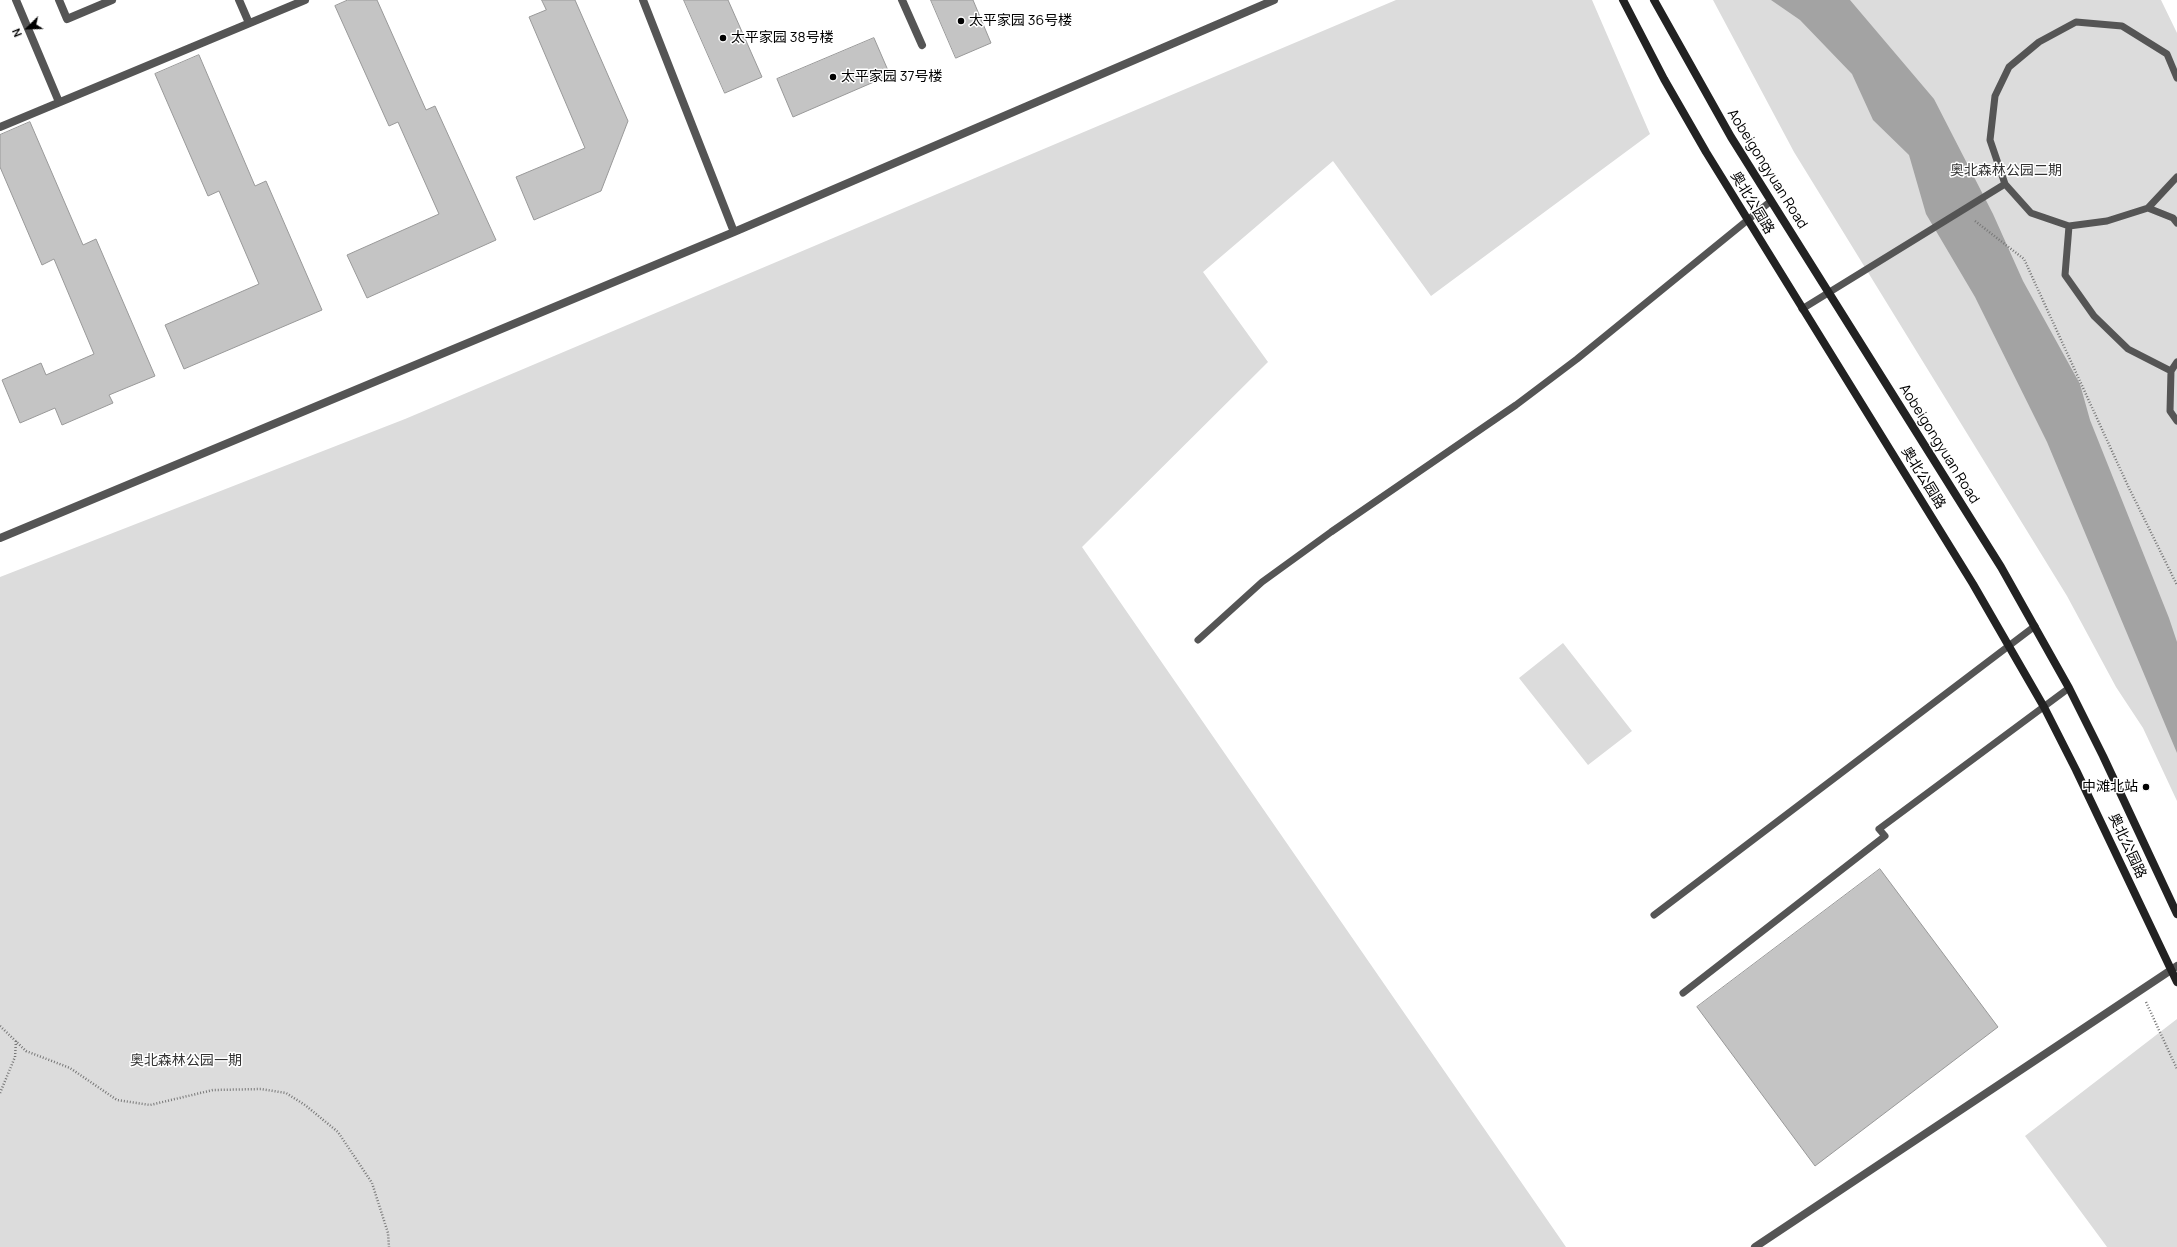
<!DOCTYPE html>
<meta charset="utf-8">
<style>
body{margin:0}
#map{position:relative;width:2177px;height:1247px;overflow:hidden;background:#fff;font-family:Manrope,sans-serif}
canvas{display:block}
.north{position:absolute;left:8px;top:8px;width:40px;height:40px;-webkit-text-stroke:3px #fff;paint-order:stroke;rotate:247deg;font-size:11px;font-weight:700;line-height:16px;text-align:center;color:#000}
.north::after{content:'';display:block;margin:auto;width:14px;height:18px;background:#000;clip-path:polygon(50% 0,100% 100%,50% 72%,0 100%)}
</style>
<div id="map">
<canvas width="2177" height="1247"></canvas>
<div class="north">N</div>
</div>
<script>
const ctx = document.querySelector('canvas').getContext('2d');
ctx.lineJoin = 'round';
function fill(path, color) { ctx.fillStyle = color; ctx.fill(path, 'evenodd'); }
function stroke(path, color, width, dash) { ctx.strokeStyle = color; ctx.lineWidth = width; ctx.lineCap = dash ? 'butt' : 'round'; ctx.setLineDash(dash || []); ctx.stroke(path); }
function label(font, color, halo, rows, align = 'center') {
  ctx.font = font + ' Manrope,"Noto Sans SC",sans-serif'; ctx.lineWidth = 3; ctx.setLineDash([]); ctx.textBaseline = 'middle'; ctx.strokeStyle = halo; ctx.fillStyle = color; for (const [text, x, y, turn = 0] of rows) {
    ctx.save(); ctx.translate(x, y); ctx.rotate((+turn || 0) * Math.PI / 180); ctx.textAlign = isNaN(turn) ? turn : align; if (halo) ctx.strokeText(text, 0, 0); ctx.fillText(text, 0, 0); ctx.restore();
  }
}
fill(new Path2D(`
 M1396,0H1592L1650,134L1431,296L1333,161L1203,272L1268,362L1082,547L1566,1247H0V577L405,419Z
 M1713,0H2161L2177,33V801L2143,728L2116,687L2067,596L1794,152Z
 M1563,643L1632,731L1588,765L1519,678Z
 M2177,1019V1247H2107L2025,1136Z`), '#dcdcdc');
fill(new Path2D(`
 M1771,0H1850L1934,99L1993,214L2023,281L2080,384L2090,420L2169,618L2177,642V753L2047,442L1975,297L1926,214L1909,155L1873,120L1852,74L1800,20Z`), '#a3a3a3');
const building = new Path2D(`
 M348,0H377L426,110L435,106L496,240L367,298L347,255L439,214L398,122L389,126L335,6Z
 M542,0H575L628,121L601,191L534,220L516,177L585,148L529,17L546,10Z
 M684,0H728L762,77L725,93Z
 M931,0H973L991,43L956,58Z
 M874,38L890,75L793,117L777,79Z
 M199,55L255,186L266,181L322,310L184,369L165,325L259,284L219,191L208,196L155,74Z
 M30,122L83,245L96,239L155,376L109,395L113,403L62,425L55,408L20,423L2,380L41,363L46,375L94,354L54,259L42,265L0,167V135Z
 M1880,869L1998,1027L1815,1166L1697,1007Z`);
fill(building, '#c4c4c4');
stroke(building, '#999', 1);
stroke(new Path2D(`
 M1975,221L2024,259L2128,486L2177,585
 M2146,1002L2177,1069
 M0,1026L26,1051L70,1068L117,1100L150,1105L213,1090L261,1089L286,1093L305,1105L338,1132L372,1183L388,1233L389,1247
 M0,1093L15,1057L16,1041`), '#777', 2.5, [1, 2]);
stroke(new Path2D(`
 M2177,78L2167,54L2122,26L2076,22L2039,42L2009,67L1995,96L1990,140L2005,184L2031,213L2069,226L2107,221L2148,208L2177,177
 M2148,208L2173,218L2177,223
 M2069,226L2065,275L2094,316L2128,349L2171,371L2170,411L2177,421
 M1802,309L2005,184
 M2171,371L2177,362
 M1198,640L1262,582L1331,532L1516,405L1577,359L1771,201
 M1654,915L2035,626
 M1683,993L1885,836L1879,829L2069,688`), '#555', 7);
stroke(new Path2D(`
 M16,0L59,102
 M59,0L67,19L112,0
 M239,0L249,23
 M643,0L734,232
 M902,0L922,45
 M0,127L305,0
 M0,538L734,232L1274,0
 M1755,1247L2177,966`), '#555', 8);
stroke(new Path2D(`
 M1623,0L1664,79L1706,152L1973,584L2044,707L2076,770L2177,982
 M1654,0L1731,137L2001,567L2069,688L2103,756L2177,914`), '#222', 8);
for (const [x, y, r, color] of [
 [961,21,4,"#000"],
 [723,38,4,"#000"],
 [833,77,4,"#000"],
 [2146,787,4,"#000"]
]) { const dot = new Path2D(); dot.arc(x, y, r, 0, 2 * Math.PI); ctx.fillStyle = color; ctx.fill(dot); stroke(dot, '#fff', 1.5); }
label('14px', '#000', '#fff', [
 ["太平家园 36号楼",969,21],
 ["太平家园 38号楼",731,38],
 ["太平家园 37号楼",841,77],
 ["中滩北站",2138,787,"right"]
], 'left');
label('14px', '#000', '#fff', [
 ["Aobeigongyuan Road",1767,169,58],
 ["奥北公园路",1752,203,59],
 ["Aobeigongyuan Road",1939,444,58],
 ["奥北公园路",1923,478,58],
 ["奥北公园路",2127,846,65]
]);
label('14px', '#333', '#fff', [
 ["奥北森林公园二期",2006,171],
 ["奥北森林公园一期",186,1061]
]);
</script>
